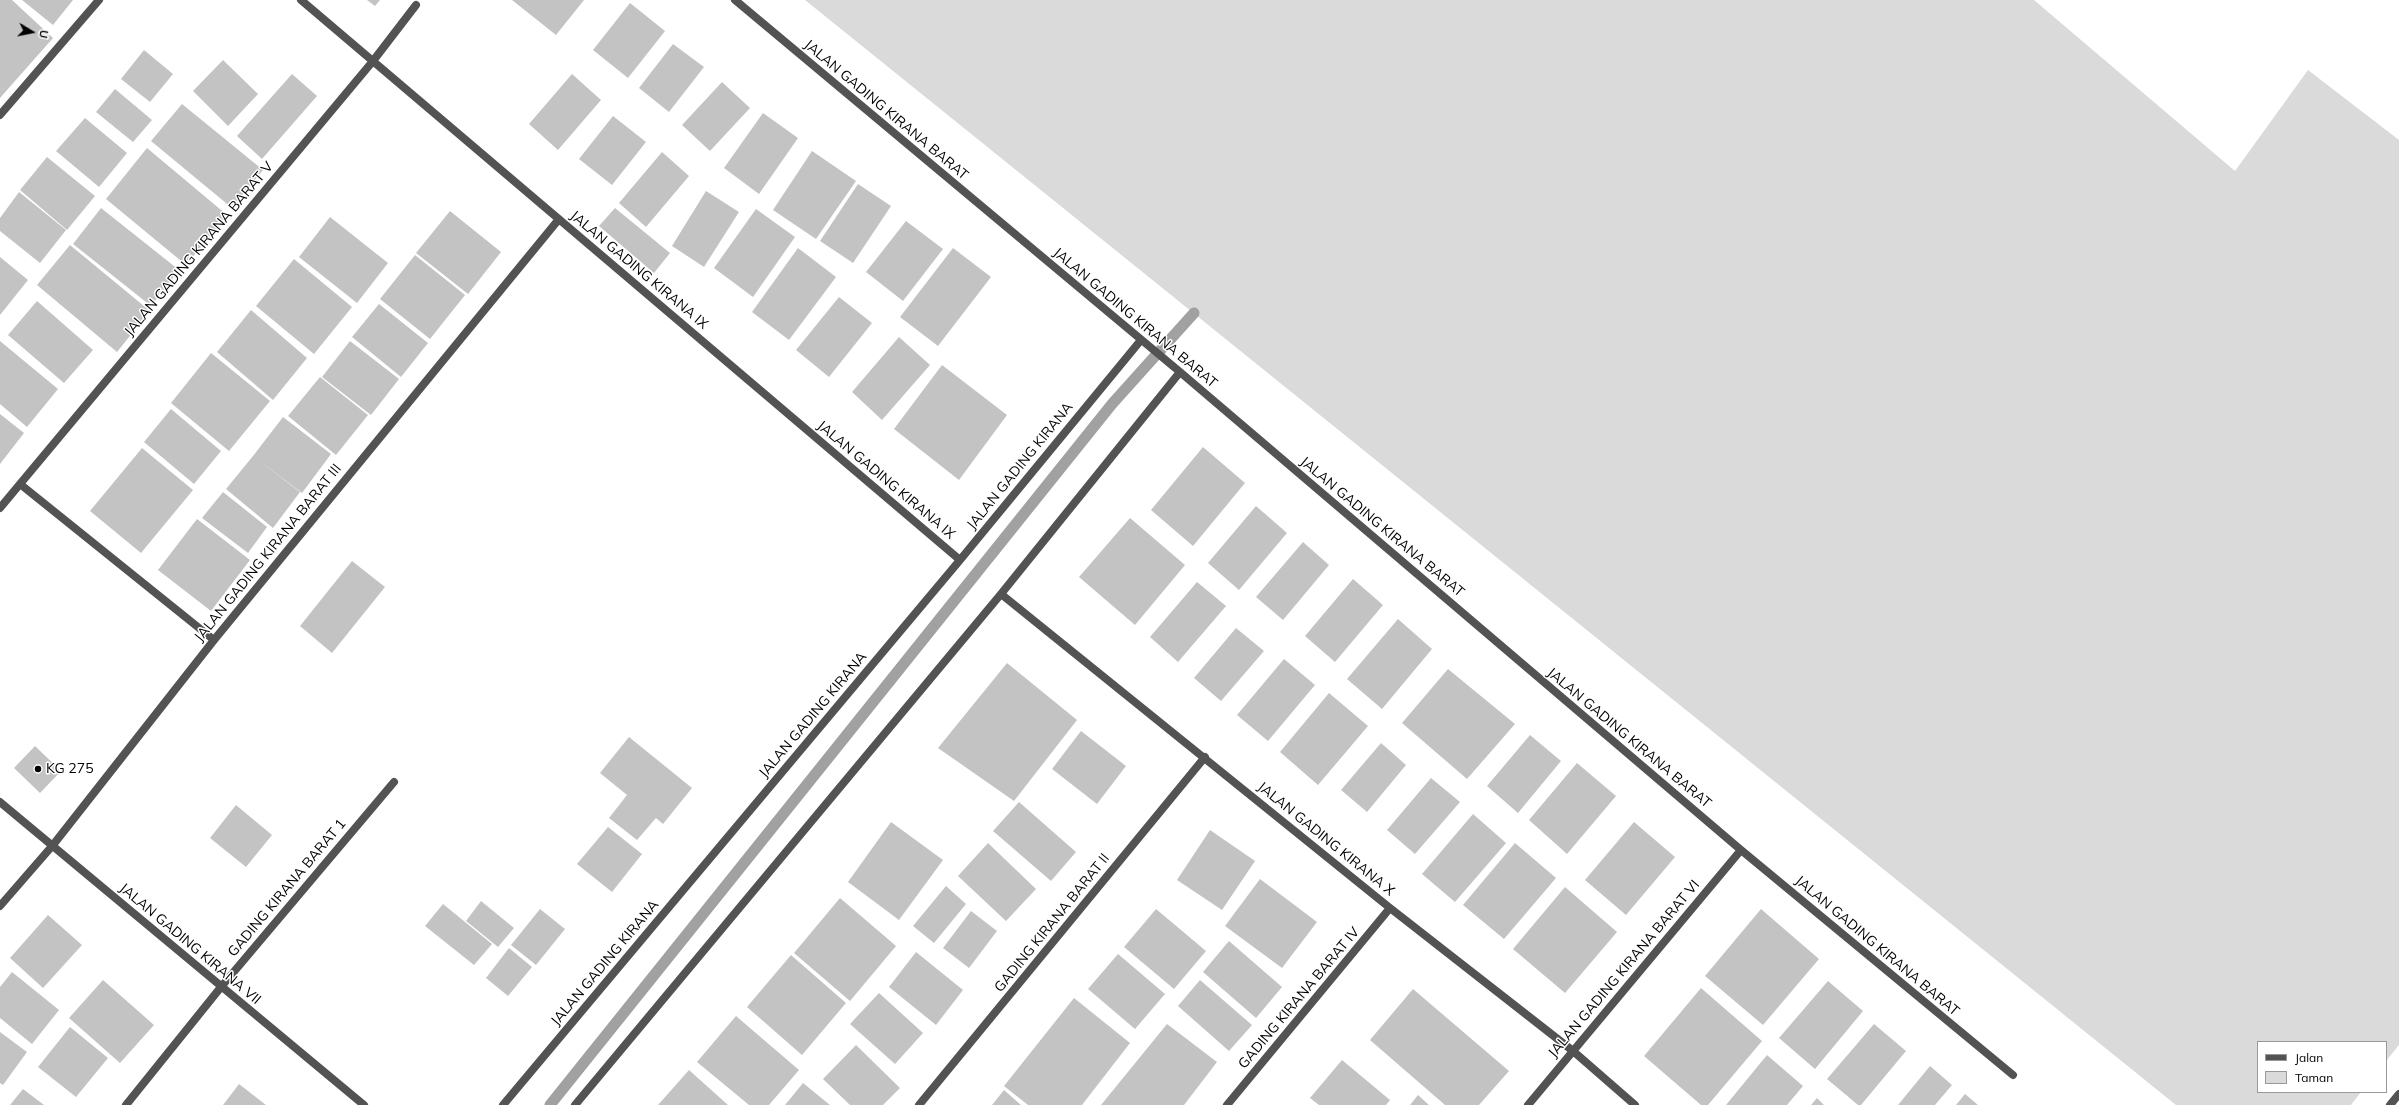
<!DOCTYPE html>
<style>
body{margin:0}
#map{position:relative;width:2399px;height:1105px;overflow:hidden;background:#fff;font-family:Mulish,sans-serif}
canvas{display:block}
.legend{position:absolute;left:2257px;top:1041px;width:130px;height:52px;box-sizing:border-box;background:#fff;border:1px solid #999;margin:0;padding:5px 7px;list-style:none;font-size:12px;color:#000}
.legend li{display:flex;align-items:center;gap:8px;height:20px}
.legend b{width:20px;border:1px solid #999}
.north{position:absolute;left:12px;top:12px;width:40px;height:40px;-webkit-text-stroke:3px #fff;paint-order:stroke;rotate:100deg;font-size:11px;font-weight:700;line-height:16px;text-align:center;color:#000}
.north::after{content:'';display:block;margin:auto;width:14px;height:18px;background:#000;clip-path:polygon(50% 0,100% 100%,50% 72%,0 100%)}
</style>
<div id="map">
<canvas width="2399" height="1105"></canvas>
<ul class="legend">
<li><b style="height:5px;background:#535353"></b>Jalan</li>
<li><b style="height:11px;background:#dadada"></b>Taman</li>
</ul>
<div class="north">U</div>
</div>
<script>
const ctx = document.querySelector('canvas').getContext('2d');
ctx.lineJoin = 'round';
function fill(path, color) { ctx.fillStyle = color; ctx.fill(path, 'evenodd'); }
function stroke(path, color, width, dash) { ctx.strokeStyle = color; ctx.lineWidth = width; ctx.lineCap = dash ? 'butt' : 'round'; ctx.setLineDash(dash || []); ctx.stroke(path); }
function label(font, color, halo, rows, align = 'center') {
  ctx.font = font + ' Mulish,sans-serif'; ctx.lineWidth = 3; ctx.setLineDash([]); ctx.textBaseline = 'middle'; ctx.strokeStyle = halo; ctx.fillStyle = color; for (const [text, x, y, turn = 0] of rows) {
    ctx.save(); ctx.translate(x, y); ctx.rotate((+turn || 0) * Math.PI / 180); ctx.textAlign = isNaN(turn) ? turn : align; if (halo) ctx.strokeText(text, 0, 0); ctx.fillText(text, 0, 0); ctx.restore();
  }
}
fill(new Path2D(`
 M805,0H2034L2235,171L2308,70L2399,140V1045L2386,1061V1042H2258V1092H2361L2351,1105H2176Z`), '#dadada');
stroke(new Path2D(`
 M1158,353L1194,313
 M550,1105L1112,404L1156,355`), '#a1a1a1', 11);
fill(new Path2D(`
 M0,0H12L53,38L0,98Z
 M22,0H73L53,25Z
 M367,0H380L375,6Z
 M512,0H584L556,35Z
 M630,3L665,31L628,78L593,50Z
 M673,44L704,67L669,112L639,88Z
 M144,50L173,74L150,102L121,79Z
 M223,60L258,94L228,126L193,91Z
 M292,74L317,96L262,159L237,136Z
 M572,74L601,100L558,150L529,124Z
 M722,82L750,108L710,151L682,125Z
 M115,89L152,120L133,142L96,112Z
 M182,104L263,170L232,208L151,141Z
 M763,113L798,138L759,194L724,168Z
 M613,116L646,142L612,185L579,159Z
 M85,118L127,153L99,187L56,151Z
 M147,148L227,215L186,265L106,199Z
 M812,151L856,181L816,239L773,210Z
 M662,152L689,176L646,227L619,203Z
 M47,157L95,196L67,230L20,190Z
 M858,184L891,206L853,263L820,241Z
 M706,191L739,212L704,267L672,246Z
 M19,192L66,230L40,263L0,231V218Z
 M101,208L179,270L151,306L73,244Z
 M615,208L670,253L654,273L599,226Z
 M756,209L795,237L753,297L714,268Z
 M450,211L501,252L468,294L416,253Z
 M330,217L388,263L357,303L299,257Z
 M906,221L943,249L903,301L866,272Z
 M70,245L150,311L117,352L37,285Z
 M798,248L836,277L789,340L752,312Z
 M953,248L991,277L938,346L900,317Z
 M415,255L465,295L430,339L380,299Z
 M0,257L28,280L0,315Z
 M294,259L352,307L314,354L256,306Z
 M839,297L872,323L829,377L796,350Z
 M37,301L93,350L64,383L8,335Z
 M379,304L428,343L401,377L352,337Z
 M251,310L307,358L273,400L217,352Z
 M899,337L930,365L882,420L852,392Z
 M0,341L58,389L27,427L0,404Z
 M350,341L399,379L371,415L322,377Z
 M211,353L270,401L229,451L171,403Z
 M942,365L1007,415L959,480L894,429Z
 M320,377L368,415L336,455L288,416Z
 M171,409L221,451L194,484L144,442Z
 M0,414L24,433L0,464Z
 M283,417L331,454L302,493L253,456Z
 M1203,447L1245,483L1193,546L1151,510Z
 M142,448L193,490L141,553L90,511Z
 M253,456L300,492L273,528L226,489Z
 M223,492L267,527L248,553L202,518Z
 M1256,506L1287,533L1239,590L1208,563Z
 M1130,518L1185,565L1135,625L1079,577Z
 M197,519L250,560L211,611L158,570Z
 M1303,542L1329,565L1283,620L1256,597Z
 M352,561L385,587L332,653L300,626Z
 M1353,579L1383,605L1335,662L1305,636Z
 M1197,582L1226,606L1178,662L1150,637Z
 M1398,619L1432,649L1382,709L1347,679Z
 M1236,628L1264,651L1221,701L1194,678Z
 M1284,659L1315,685L1268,741L1237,715Z
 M1007,663L1077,720L1014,801L938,748Z
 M1448,669L1515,724L1467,779L1402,723Z
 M1329,693L1368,726L1318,785L1280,752Z
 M1081,731L1126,766L1097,804L1052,769Z
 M1530,735L1561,761L1518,813L1487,786Z
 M629,737L692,788L663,824L656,818L637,840L609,818L627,795L600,773Z
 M1381,743L1406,765L1367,812L1341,790Z
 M35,746L61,771L40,793L14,768Z
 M1577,763L1616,796L1567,854L1529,820Z
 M1431,778L1460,802L1415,854L1387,830Z
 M1019,802L1076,852L1051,881L993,831Z
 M236,805L272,835L246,867L210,838Z
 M1473,814L1506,843L1455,902L1422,874Z
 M891,822L943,860L899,920L848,882Z
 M1634,822L1675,857L1626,915L1585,880Z
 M608,827L642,854L612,892L577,864Z
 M1210,830L1255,861L1222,910L1177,880Z
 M988,843L1036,889L1006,921L958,876Z
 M1515,843L1556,878L1504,939L1463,905Z
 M1260,879L1317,922L1282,968L1225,926Z
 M946,886L966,904L934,943L913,926Z
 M1565,887L1617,932L1565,993L1513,949Z
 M840,898L896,946L850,1001L794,953Z
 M481,901L514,928L498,947L466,921Z
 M443,904L492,944L474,965L425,926Z
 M540,909L565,929L536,965L511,945Z
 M1156,909L1206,951L1174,989L1124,947Z
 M1761,909L1819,959L1763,1025L1705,976Z
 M971,911L997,931L969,968L943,948Z
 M48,915L82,945L43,988L10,958Z
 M1229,941L1282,987L1256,1018L1203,972Z
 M509,948L532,967L508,996L486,978Z
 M916,952L963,990L936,1025L889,987Z
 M1118,954L1165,994L1135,1029L1088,989Z
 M791,955L846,1003L802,1055L747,1007Z
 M12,972L59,1010L32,1044L0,1018V987Z
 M103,980L154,1025L120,1063L69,1018Z
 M1200,980L1252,1025L1229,1051L1178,1006Z
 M1828,981L1863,1011L1815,1069L1779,1038Z
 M1701,988L1762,1041L1708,1105H1701L1644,1056Z
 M1413,989L1509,1071L1479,1105H1445L1370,1040Z
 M879,993L923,1033L895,1064L850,1024Z
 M1074,998L1130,1043L1082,1105H1028L1004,1086Z
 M736,1016L799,1070L769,1105H749L697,1062Z
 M1167,1024L1217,1062L1184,1105H1101Z
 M1874,1024L1906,1051L1861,1105H1858L1827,1079Z
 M70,1027L108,1058L76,1097L38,1067Z
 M0,1032L27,1052L3,1085L0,1083Z
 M856,1045L900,1088L883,1105H850L823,1079Z
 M1767,1055L1803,1086L1787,1105H1726Z
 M1342,1060L1390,1100L1386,1105H1319L1310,1098Z
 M1930,1066L1952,1085L1935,1105H1898Z
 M689,1070L728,1105H658Z
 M803,1083L830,1105H785Z
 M239,1084L266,1105H223Z
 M23,1089L44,1105H10Z
 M1004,1090L1021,1105H992Z
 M1965,1094L1978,1105H1956Z
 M1418,1095L1429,1105H1410Z
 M1817,1098L1824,1105H1811Z`), '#c3c3c3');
stroke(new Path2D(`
 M221,987L394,782`), '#535353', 8);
stroke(new Path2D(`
 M301,0L960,560
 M735,0L1180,372L1741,850L2013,1075
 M0,115L99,0
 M20,484L214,640
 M0,508L373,61L416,5
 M1001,594L1390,908L1573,1051L1635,1105
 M0,802L364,1105
 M0,906L53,845L214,640L559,219
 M126,1105L221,987
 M503,1105L960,560L1141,340
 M575,1105L1001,594L1180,372
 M919,1105L1205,757
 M1227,1105L1390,908
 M1528,1105L1741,850
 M2390,1105L2399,1094`), '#535353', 8);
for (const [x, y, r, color] of [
 [38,769,4,"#000"]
]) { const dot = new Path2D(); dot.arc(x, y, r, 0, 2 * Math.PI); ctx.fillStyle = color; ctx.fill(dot); stroke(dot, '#fff', 1.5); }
label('14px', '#000', '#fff', [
 ["JALAN GADING KIRANA BARAT",886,110,40],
 ["JALAN GADING KIRANA BARAT V",199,249,-50],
 ["JALAN GADING KIRANA IX",639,270,40],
 ["JALAN GADING KIRANA BARAT",1135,318,40],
 ["JALAN GADING KIRANA",1020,466,-51],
 ["JALAN GADING KIRANA IX",886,480,40],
 ["JALAN GADING KIRANA BARAT",1382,527,40],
 ["JALAN GADING KIRANA BARAT III",268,553,-51],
 ["JALAN GADING KIRANA",813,715,-50],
 ["JALAN GADING KIRANA BARAT",1629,738,40],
 ["JALAN GADING KIRANA X",1326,839,39],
 ["GADING KIRANA BARAT 1",287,888,-50],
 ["GADING KIRANA BARAT II",1052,923,-51],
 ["JALAN GADING KIRANA VII",190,944,40],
 ["JALAN GADING KIRANA BARAT",1877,946,40],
 ["JALAN GADING KIRANA",605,963,-50],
 ["JALAN GADING KIRANA BARAT VI",1624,969,-50],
 ["GADING KIRANA BARAT IV",1299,998,-50]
]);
label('14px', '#000', '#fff', [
 ["KG 275",46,769]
], 'left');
</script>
